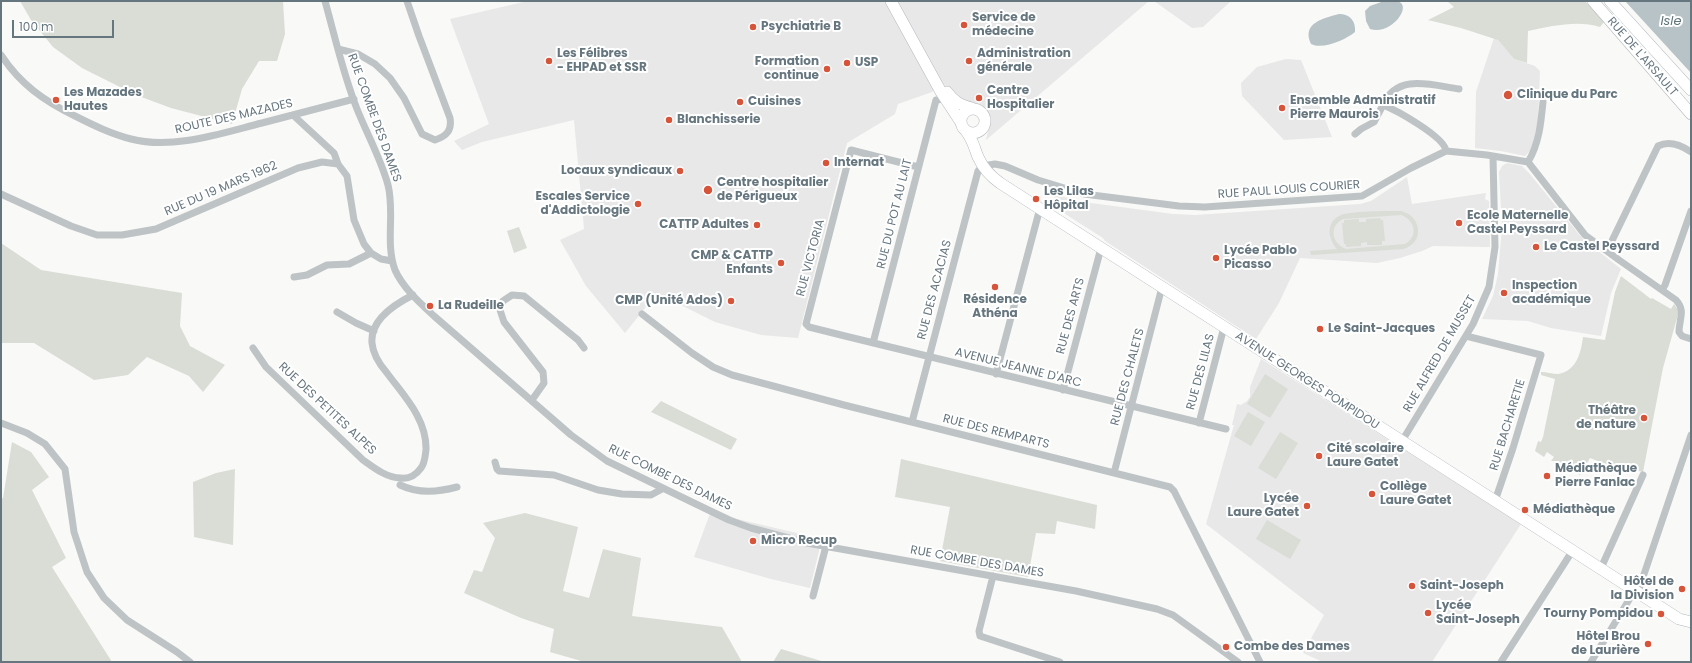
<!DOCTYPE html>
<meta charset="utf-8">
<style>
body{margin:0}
#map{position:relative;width:1692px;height:663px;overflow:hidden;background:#f9f9f7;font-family:Poppins,sans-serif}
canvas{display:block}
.frame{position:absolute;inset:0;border:2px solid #66767f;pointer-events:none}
.scale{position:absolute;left:12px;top:20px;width:102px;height:18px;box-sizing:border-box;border:2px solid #66767f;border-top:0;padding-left:5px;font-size:12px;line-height:14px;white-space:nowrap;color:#66767f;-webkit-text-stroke:3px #fff;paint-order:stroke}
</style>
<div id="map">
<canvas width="1692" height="663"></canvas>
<div class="frame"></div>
<div class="scale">100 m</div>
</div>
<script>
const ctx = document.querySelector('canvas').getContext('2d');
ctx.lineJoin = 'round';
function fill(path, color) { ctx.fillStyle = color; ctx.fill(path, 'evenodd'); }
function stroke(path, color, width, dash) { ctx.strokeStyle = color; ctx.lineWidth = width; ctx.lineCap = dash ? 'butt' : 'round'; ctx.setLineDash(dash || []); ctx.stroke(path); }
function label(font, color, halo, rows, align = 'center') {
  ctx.font = font + ' Poppins,sans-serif'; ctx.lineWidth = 4; ctx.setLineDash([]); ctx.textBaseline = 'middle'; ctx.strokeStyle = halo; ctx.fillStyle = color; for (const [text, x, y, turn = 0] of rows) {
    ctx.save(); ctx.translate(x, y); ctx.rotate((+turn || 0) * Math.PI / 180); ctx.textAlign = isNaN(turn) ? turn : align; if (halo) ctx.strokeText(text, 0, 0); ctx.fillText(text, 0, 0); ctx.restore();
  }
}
fill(new Path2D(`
 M528,1H1149L986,140L991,118L982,105L968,103L952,95L942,82L932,92L898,104L895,114L847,143L798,338L761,335L715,322L657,293L625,333L586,286L560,240L584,229L574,120L482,142L462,150L454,141L489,124L450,19Z
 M1154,1H1231L1203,27L1192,28Z
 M1494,38L1498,40L1514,59L1535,66L1540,71L1538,122L1533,148L1525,156L1501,151L1475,148L1476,92Z
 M1286,59L1301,60L1332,137L1284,140L1242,96L1241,83L1257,67Z
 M1507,163L1522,166L1529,173L1583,239L1621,269L1611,293L1601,336L1551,328L1528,321L1482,319L1493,296L1498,274L1502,227L1499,172L1502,166Z
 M1407,177L1412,204L1486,193L1485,199L1489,201L1490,247L1433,246L1422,251L1400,258L1377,263L1300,258L1279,303L1256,339L1105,241L1103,238L1051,205L1056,194L1076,201L1173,214L1195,215L1360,204L1371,201Z
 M1261,359L1521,524L1432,662H1323L1303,653L1324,615L1206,524L1234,425H1232L1237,404L1241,405L1247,401L1250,397V387Z
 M712,508L737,519L822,539L810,588L771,579L694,557Z`), '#e7e8e7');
fill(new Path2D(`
 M20,1H283L285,34L277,61H259L242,89L232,124L171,108L136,95L82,68L53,47L31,20Z
 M1447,1H1585L1604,22L1600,27C1578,20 1551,26 1528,31L1527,63L1514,59L1498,40L1461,28L1428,20L1454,7Z
 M1401,211C1422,216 1425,243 1403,249L1311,255L1310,251L1337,249C1328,239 1325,222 1341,215C1350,211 1389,211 1401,211ZM1401,215C1415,220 1419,236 1405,244L1346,249C1331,243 1329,226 1343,219Z
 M1380,218L1381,220H1383L1385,241H1382V245H1367V242L1361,243V246L1346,247V244H1344L1342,223H1344V220L1359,219V222H1366V219Z
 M519,227L527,248L514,253L507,231Z
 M1,243L41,270L182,293L180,326L190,346L225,365L203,392L189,376L147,357L128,375L94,380L34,343H1Z
 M1621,276L1651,299L1652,298L1671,309L1674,304L1679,311L1663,368L1643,472L1630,469L1629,473L1590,458L1580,475L1558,461H1551L1554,457L1547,452L1544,457L1535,451L1538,441L1541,442L1543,437L1555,379L1541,375V372C1546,372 1553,374 1558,374C1577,371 1581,352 1583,337L1605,340L1615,292Z
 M1265,374L1288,389L1270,418L1247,404Z
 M661,401L737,439L731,450L651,412Z
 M1248,412L1265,422L1251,446L1234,436Z
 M1280,432L1298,443L1276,479L1258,468Z
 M12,442L31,452L49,477L32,490L66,558L52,567L112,662H1V499L3,498Z
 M901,459L1097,505L1095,529L1057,521L1055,534L1036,533L1028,577L940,561L950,507L895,497Z
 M235,469L233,545L194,537L193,482L216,473Z
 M525,513L578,527L563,591L589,598L603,549L641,558L632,616L722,627L742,662H585L550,652L554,629L521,618L464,593L474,570L482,572L495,538L483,523Z
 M1267,520L1301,540L1290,559L1256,539Z
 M781,649L825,662H773Z`), '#d9ddd6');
fill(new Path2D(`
 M1384,1C1388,1 1393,0 1397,1C1414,5 1391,36 1370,29L1366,21L1365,11L1370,6Z
 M1625,1H1691V73Z
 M1339,14C1350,14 1356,21 1355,32C1345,40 1323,50 1311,44C1301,23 1324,18 1339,14Z`), '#b7c3c7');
const secondary = new Path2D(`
 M891,1L941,92L960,121
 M1593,1L1691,114
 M1610,1L1691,90
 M947,92C954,102 961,105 972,108
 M961 121a12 12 0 1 1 24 0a12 12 0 1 1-24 0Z
 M966,131C973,140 974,147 978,157C983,168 990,176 1000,183L1679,619L1691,622`);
stroke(secondary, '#b3b9bd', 12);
stroke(new Path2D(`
 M325,1C335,37 343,74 357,109C367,134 381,159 388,185C395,213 385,243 395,270C403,288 420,303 434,316L571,435L607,461L729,520L751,528L807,543L1076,591L1157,609L1173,615L1238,662
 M338,49L358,54L375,64L390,78L404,98L422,134L435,140C447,136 452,130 450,118L419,36L407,1
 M1,55C20,84 44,101 75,116C93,125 111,134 131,139C173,150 222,133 262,123C293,115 323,107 354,99
 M293,115L334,153L338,164L347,176L354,220L364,244L371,253L381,259L392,261
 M1355,134L1361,129L1374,122L1383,105
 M1446,151C1445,137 1396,110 1383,105C1397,73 1431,85 1459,89
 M1528,162C1539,144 1541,123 1543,102
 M918,167L851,150L806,324L809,327L845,336L1226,429
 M1,194L71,226L97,235H122L156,229L298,168L322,162L338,164
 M1607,251L1658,146C1670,140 1681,145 1691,152
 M294,277L307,275L327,265L349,264L371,253
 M1662,290L1665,285L1691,211
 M337,312L356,323L374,331
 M642,314L692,353L713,367L732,375L844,405L1170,487L1174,491L1260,662
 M1466,336L1541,355L1513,448L1495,501
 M873,343L936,100L945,99
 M253,348L266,367L363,460C374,468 387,478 401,478C410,479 416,475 421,468C425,463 425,456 426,450C427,419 404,396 387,373C380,365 373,354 372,343C370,320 395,304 413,295
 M996,374L1040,208
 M1063,390L1101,248
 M532,400L544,383L543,372L504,322L500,310L503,301L512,295L524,296L578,340L584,348
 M912,422L978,171L983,166L995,164L1005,166L1038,180L1084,194L1179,206L1205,207L1362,196L1411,168L1446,151L1487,155L1528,162L1585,235L1619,260L1676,300C1686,311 1679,319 1679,332L1682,336L1691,339
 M1,423L27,433L45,444L65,469L74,532L87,572L104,598L127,620L177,652L190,662
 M1199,423L1224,327
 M1402,441L1473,324L1489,287L1495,247L1493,156
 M495,462L497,469L499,471L554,475L598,490L622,494L651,495L662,489
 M1114,473L1162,287
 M400,485C419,494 438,492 457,487
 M1601,568L1643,475
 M993,576L979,631L980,636L1060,662
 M1638,592L1691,435
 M813,596L826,546
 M1501,662L1573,550
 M1591,662L1635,590`), '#bec3c6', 7);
stroke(secondary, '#fff', 11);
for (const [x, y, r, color] of [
 [964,25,4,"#d6553a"],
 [753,27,4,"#d6553a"],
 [549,61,4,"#d6553a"],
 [969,61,4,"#d6553a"],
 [847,63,4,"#d6553a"],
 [827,69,4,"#d6553a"],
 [1508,95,5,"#d6553a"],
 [979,98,4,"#d6553a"],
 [56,100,4,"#d6553a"],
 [740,102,4,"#d6553a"],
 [1282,108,4,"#d6553a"],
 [669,120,4,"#d6553a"],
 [826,163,4,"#d6553a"],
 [680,171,4,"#d6553a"],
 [708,190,5,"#d6553a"],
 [1036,199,4,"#d6553a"],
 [638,204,4,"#d6553a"],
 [1459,223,4,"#d6553a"],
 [757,225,4,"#d6553a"],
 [1536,247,4,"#d6553a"],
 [1216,258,4,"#d6553a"],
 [781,263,4,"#d6553a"],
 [995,287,4,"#d6553a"],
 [1504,293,4,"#d6553a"],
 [731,301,4,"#d6553a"],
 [430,306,4,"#d6553a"],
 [1320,329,4,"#d6553a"],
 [1644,418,4,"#d6553a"],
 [1319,456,4,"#d6553a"],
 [1547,476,4,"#d6553a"],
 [1372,494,4,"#d6553a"],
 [1307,506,4,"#d6553a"],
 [1525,510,4,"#d6553a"],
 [753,541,4,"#d6553a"],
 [1412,586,4,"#d6553a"],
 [1682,589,4,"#d6553a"],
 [1428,613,4,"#d6553a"],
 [1661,614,4,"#d6553a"],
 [1648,644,4,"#d6553a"],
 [1226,647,4,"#d6553a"]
]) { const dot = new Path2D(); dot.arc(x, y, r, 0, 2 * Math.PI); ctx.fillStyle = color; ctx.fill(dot); stroke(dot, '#fff', 1.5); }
label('bold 12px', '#66767f', '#fff', [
 ["Service de",972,18],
 ["médecine",972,32],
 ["Psychiatrie B",761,27],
 ["Les Félibres",557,54],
 ["- EHPAD et SSR",557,68],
 ["Administration",977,54],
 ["générale",977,68],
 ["Formation",819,62,"right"],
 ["continue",819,76,"right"],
 ["USP",855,63],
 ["Centre",987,91],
 ["Hospitalier",987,105],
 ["Les Mazades",64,93],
 ["Hautes",64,107],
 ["Clinique du Parc",1517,95],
 ["Ensemble Administratif",1290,101],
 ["Pierre Maurois",1290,115],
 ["Cuisines",748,102],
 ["Blanchisserie",677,120],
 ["Internat",834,163],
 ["Locaux syndicaux",672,171,"right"],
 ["Centre hospitalier",717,183],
 ["de Périgueux",717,197],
 ["Les Lilas",1044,192],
 ["Hôpital",1044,206],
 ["Escales Service",630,197,"right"],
 ["d'Addictologie",630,211,"right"],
 ["Ecole Maternelle",1467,216],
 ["Castel Peyssard",1467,230],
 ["CATTP Adultes",749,225,"right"],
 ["Le Castel Peyssard",1544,247],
 ["Lycée Pablo",1224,251],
 ["Picasso",1224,265],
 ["CMP & CATTP",773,256,"right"],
 ["Enfants",773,270,"right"],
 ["Inspection",1512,286],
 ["académique",1512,300],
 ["Résidence",995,300,"center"],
 ["Athéna",995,314,"center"],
 ["CMP (Unité Ados)",723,301,"right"],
 ["La Rudeille",438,306],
 ["Le Saint-Jacques",1328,329],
 ["Théâtre",1636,411,"right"],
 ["de nature",1636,425,"right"],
 ["Cité scolaire",1327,449],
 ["Laure Gatet",1327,463],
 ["Médiathèque",1555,469],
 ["Pierre Fanlac",1555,483],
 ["Collège",1380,487],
 ["Laure Gatet",1380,501],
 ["Lycée",1299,499,"right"],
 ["Laure Gatet",1299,513,"right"],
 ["Médiathèque",1533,510],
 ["Micro Recup",761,541],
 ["Hôtel de",1674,582,"right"],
 ["la Division",1674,596,"right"],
 ["Saint-Joseph",1420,586],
 ["Lycée",1436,606],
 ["Saint-Joseph",1436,620],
 ["Tourny Pompidou",1653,614,"right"],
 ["Hôtel Brou",1640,637,"right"],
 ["de Laurière",1640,651,"right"],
 ["Combe des Dames",1234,647]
], 'left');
label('12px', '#66767f', '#fff', [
 ["RUE DE L'ARSAULT",1642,57,49],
 ["ROUTE DES MAZADES",234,117,-13],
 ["RUE COMBE DES DAMES",374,118,70],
 ["RUE DU 19 MARS 1962",221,189,-23],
 ["RUE PAUL LOUIS COURIER",1289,190,-4],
 ["RUE DU POT AU LAIT",895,214,-76],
 ["RUE VICTORIA",811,258,-75],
 ["RUE DES ACACIAS",935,290,-75],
 ["RUE DES ARTS",1071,316,-75],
 ["RUE ALFRED DE MUSSET",1440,354,-60],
 ["AVENUE JEANNE D'ARC",1018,368,14],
 ["RUE DES LILAS",1201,372,-75],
 ["RUE DES CHALETS",1128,377,-75],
 ["AVENUE GEORGES POMPIDOU",1307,381,33],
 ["RUE DES PETITES ALPES",327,409,43],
 ["RUE BACHARETIE",1508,425,-73],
 ["RUE DES REMPARTS",996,432,14],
 ["RUE COMBE DES DAMES",670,478,26],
 ["RUE COMBE DES DAMES",977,562,10]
]);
label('italic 13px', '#607479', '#fff', [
 ["Isle",1671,22]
]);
</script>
